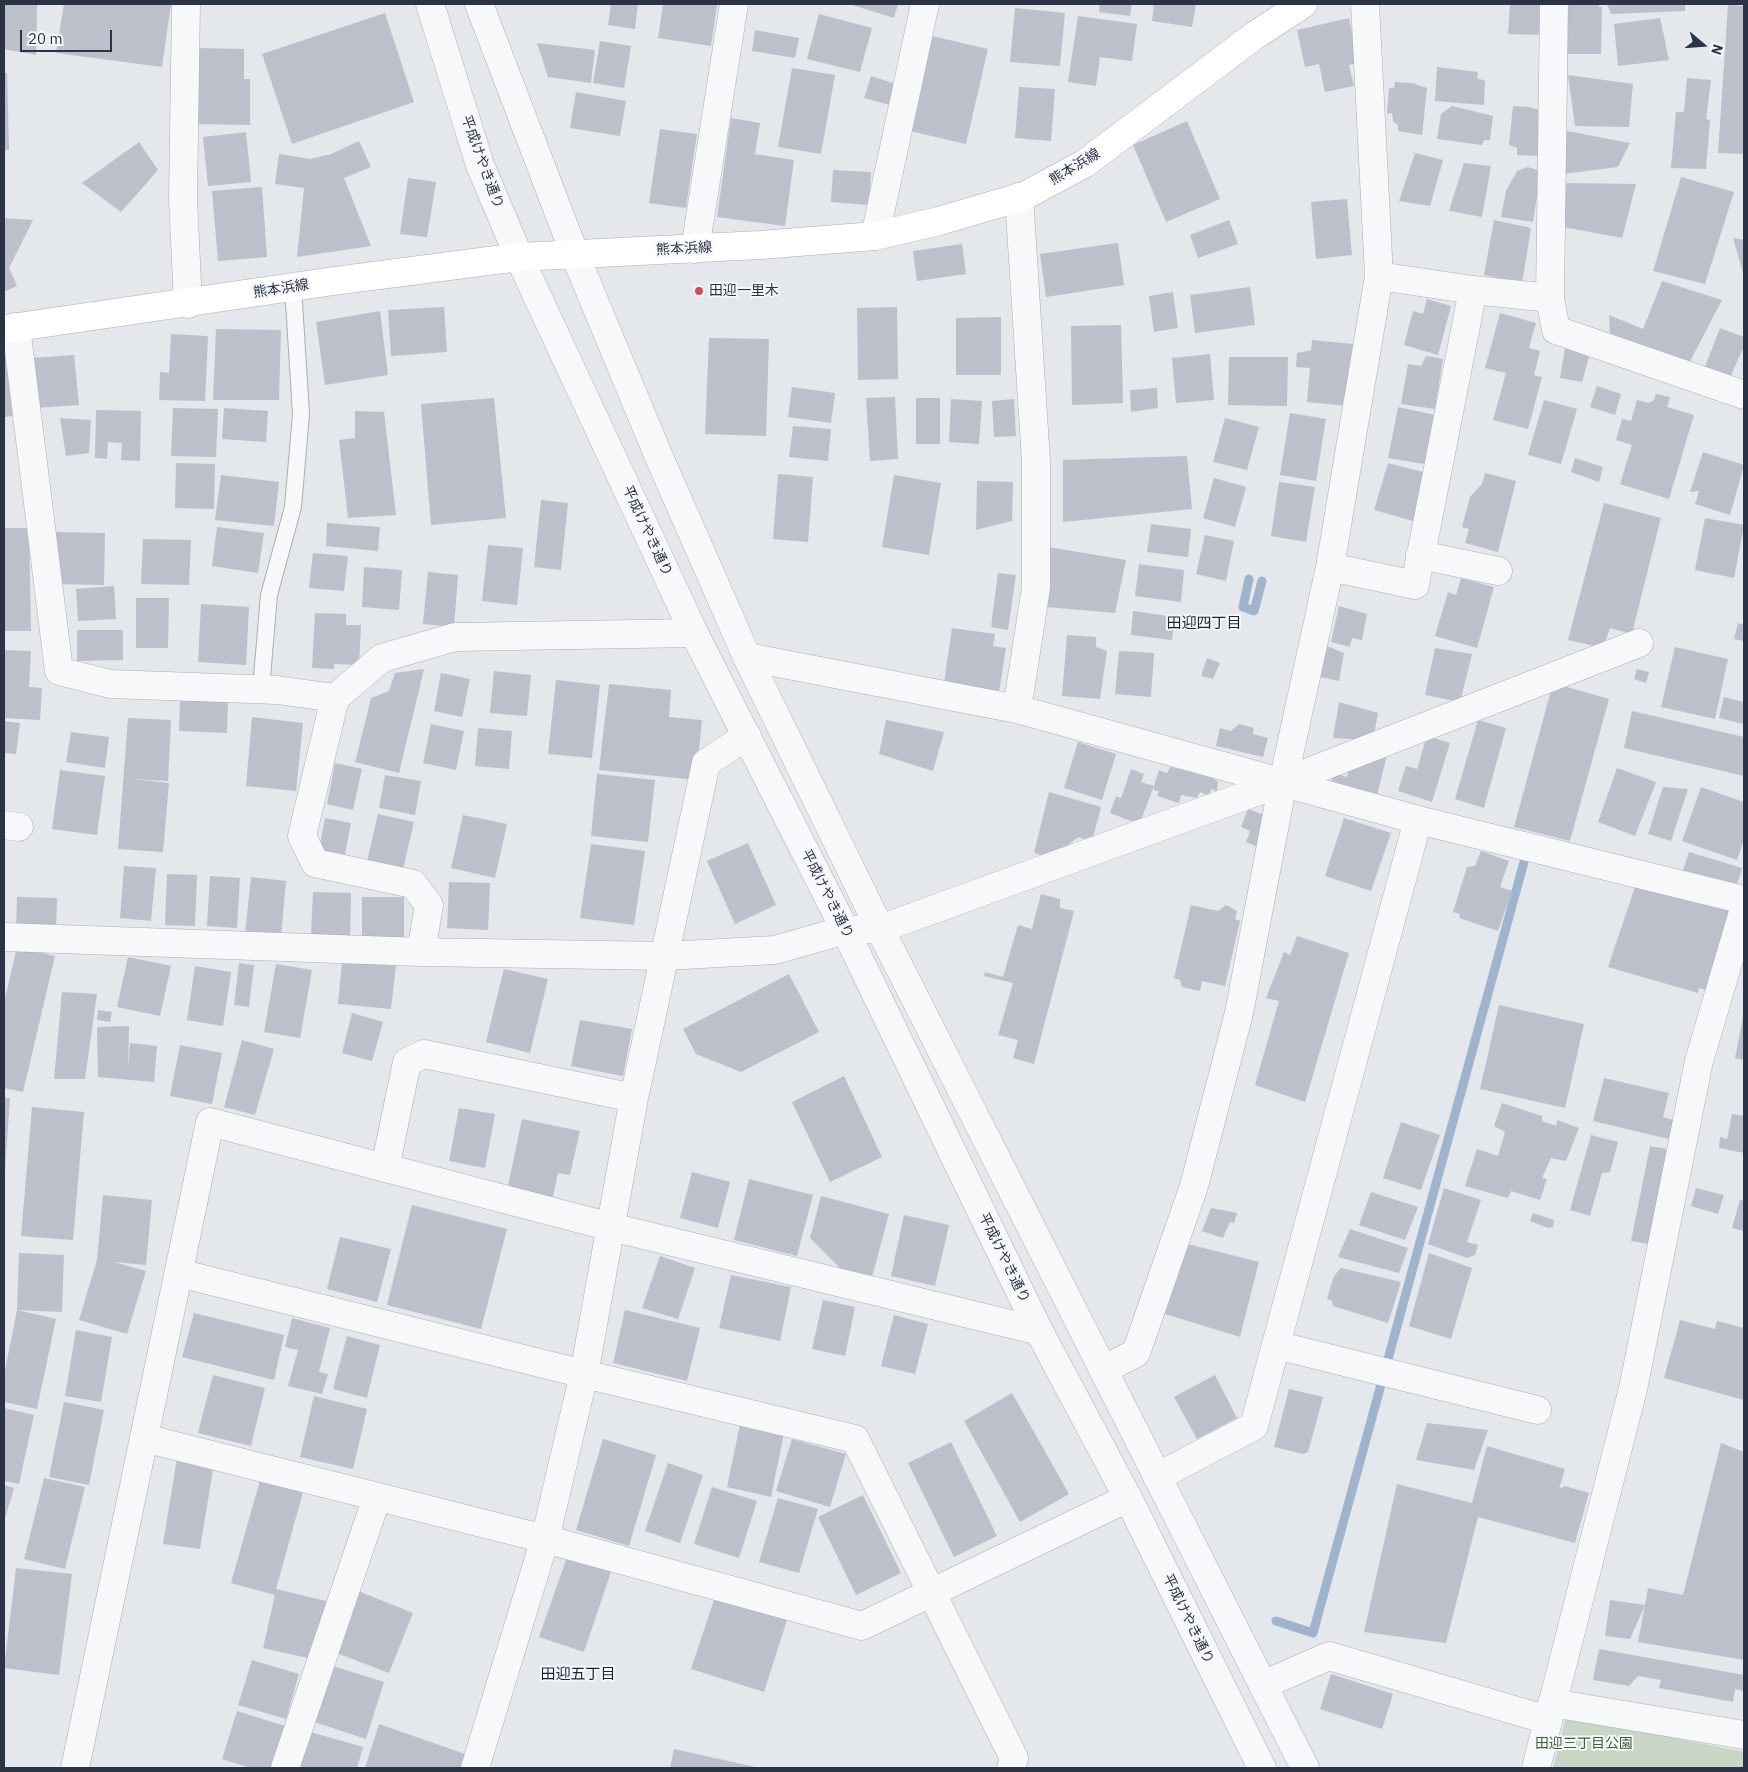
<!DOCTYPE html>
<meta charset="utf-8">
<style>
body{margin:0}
#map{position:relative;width:1748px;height:1772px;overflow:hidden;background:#e4e7ec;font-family:"IBM Plex Sans",sans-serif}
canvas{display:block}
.frame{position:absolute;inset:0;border:5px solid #2b3445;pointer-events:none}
.north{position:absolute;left:1678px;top:20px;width:50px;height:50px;-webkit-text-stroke:4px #f4f6f9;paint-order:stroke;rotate:108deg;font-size:14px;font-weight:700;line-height:20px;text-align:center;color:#2b3445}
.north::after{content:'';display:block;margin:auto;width:18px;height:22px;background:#2b3445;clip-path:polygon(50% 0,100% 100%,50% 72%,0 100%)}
.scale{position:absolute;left:20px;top:30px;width:92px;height:22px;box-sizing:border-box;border:2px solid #2b3445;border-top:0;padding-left:6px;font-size:15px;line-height:18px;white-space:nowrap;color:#2b3445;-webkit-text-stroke:4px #f4f6f9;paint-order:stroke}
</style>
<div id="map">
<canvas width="1748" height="1772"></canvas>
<div class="frame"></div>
<div class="north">N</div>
<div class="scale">20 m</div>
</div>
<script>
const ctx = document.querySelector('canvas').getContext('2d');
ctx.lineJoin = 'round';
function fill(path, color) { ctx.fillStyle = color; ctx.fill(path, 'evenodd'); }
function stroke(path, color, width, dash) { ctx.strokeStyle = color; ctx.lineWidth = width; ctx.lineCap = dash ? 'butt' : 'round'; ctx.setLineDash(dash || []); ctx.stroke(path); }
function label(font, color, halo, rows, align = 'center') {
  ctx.font = font + ' "IBM Plex Sans","Noto Sans JP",sans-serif'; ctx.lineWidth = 4; ctx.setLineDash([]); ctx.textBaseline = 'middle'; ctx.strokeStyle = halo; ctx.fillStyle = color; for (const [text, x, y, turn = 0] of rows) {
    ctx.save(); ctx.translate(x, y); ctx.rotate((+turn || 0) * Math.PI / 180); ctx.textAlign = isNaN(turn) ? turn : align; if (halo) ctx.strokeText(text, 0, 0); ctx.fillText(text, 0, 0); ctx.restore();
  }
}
fill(new Path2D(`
 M1566,1716L1744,1752V1768H1553Z`), '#c9d6c5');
stroke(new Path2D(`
 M1249,579L1243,607L1254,611L1262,581
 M1276,1621L1313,1633L1527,851`), '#9fb4cc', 9);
fill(new Path2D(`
 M4,4H37L36,55L4,49Z
 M64,4H171L162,67L56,53Z
 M611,4H638L635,29L608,25Z
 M663,4L717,5L711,46L658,38Z
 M849,4H898L894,18Z
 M1100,4H1132L1130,16L1099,12Z
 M1154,4H1196L1192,27L1152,21Z
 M1510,4H1543L1542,35L1508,34Z
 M1565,4H1599V7H1602L1601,54H1559Z
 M1607,4H1685V11L1611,14Z
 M1728,5L1744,6V154L1718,153Z
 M1015,8L1065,13L1060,66L1010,62Z
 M385,13L414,102L292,144L262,54Z
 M819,14L872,28L860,72L807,59Z
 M1078,16L1137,24L1132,61L1100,57L1096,86L1068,82Z
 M1349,18L1358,63L1349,65L1354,86L1325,92L1319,64L1305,67L1297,30Z
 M1660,18L1669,60L1618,66L1614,24Z
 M755,30L799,38L795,58L752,51Z
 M932,36L988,49L966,144L910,131Z
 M600,41L631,46L624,88L593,83Z
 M537,43L595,50L591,83L548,77Z
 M196,48L244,49V79H250V125L195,124Z
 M1437,67L1478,72L1477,78L1485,81L1484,105L1435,101Z
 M792,68L835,75L821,154L778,147Z
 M4,73H7L9,150H4Z
 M1568,75L1633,84L1629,127L1575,126Z
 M871,76L896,84L890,105L864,98Z
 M1687,78L1711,80L1706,119L1710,120L1706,169L1671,168L1676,112H1684Z
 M1395,82L1412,83L1427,88L1422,135L1398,131V125L1393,121L1392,113L1387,114L1389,88H1394Z
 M1019,87L1055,89L1051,141L1015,138Z
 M576,92L626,101L620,136L570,128Z
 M1452,106L1493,116L1490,140H1484L1482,145L1437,139L1441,114Z
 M1513,106L1529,107L1544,111L1541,156L1517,155V148L1509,145Z
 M731,118L760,123L755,154L794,160L785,226L717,217Z
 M1187,121L1220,199L1166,222L1133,145Z
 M660,129L697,134L686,208L649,203Z
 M1567,131L1630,143L1618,167L1564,174Z
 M246,132L251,182L208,186L203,137Z
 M359,141L371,167L344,178L371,246L297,257L304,188L275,184L279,154L310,159L331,154Z
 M139,142L158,170L121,212L82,183Z
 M1415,153L1443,160L1430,206L1399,201Z
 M1464,163L1491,166L1482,217L1449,211Z
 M1528,167L1541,171L1533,222L1501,217L1506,191L1517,171Z
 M833,170L871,172L869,205L831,202Z
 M1681,177L1734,192L1705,284L1653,271Z
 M408,178L436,182L427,237L400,234Z
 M1564,183L1636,184L1622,238L1558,226Z
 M262,187L267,257L218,261L212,191Z
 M1347,199L1352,255L1316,259L1311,202Z
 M4,218L33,220L9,268L17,286L4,292Z
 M1229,220L1238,244L1198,258L1190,235Z
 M1494,220L1531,228L1522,283L1484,275Z
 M1733,238L1744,240V276Z
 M1118,243L1124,285L1046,297L1040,254Z
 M962,244L966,274L917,281L913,251Z
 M1662,281L1722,300L1687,367L1610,336L1609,315L1643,329Z
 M1250,287L1255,325L1195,333L1190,295Z
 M1173,292L1178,328L1154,332L1149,296Z
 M1427,299L1451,306L1438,355L1404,345L1413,311L1423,314Z
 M444,307L447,352L391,356L388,310Z
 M897,307L898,379L858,380L857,308Z
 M380,311L388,375L325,385L316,322Z
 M1500,313L1536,323L1529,348L1540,351L1534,375L1542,377L1528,429L1493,420L1506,373L1485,368Z
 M1001,317V375H956V318Z
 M1121,325L1123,403L1072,405L1071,326Z
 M1720,328L1744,337V346L1729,380L1704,369Z
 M216,329L281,330L279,400H213Z
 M171,334L208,336L205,401L159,400L160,372L169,373Z
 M709,338L769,339L766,436L705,434Z
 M1312,340L1353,344L1347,406L1307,402L1310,368L1296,367L1297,353L1311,350Z
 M1565,348L1589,357L1582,382L1560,378Z
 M1210,354L1214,400L1176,403L1172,358Z
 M74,355L79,405L36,408L32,358Z
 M1426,356L1443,359L1435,409L1401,404L1408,364L1421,366Z
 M4,357H7L14,416L4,417Z
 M1229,357H1288L1287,406L1228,405Z
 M1597,386L1621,394L1615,415L1590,407Z
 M792,387L835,393L831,423L788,417Z
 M1157,388L1158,408L1131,412L1130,390Z
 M1656,394L1670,397L1667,407L1694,415L1669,499L1620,484L1632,445L1616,440L1622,419L1631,421L1637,400L1649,403L1654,400Z
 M895,397L898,459L870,461L866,398Z
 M494,398L506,518L431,525L421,404Z
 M916,398H940V444H916Z
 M951,399L982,401L979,444L949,442Z
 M1014,399L1016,436L994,437L992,401Z
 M1544,400L1577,409L1561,464L1528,455Z
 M1398,407L1440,416L1430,465L1388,458Z
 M173,408L218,409L216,457L171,456Z
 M224,408L268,411L266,442L222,439Z
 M96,410L141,411L140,461L121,460L122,443L108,442L107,459L95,458Z
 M355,411L384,412L396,515L348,518L339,440L355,438Z
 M1290,413L1326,419L1316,481L1280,475Z
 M60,418L91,420L89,453L66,456Z
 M1225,418L1259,427L1247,470L1213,462Z
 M793,426L831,429L828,461L789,457Z
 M1703,452L1744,465L1730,515L1695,504L1699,491L1690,492Z
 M1187,456L1192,509L1063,522V460Z
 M1575,458L1603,467L1599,482L1571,472Z
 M176,463L215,464L214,509L175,508Z
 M1388,463L1427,473L1413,521L1374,510Z
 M1485,473L1516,481L1498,552L1465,543L1469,529L1462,527L1470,497L1482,484Z
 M778,474L813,477L808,542L773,539Z
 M221,475L279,482L274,526L215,520Z
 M894,475L941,483L929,555L882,547Z
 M1214,478L1246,487L1235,527L1203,518Z
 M977,481L1013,482L1012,521L976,530Z
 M1279,482L1315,487L1306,542L1271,536Z
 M541,500L568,503L561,570L534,567Z
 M1604,503L1661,518L1632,634L1610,628L1603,648L1568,640Z
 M1705,518L1744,525L1734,578L1695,570Z
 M327,523L380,527L378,551L326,546Z
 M1151,524L1191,529L1188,557L1147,552Z
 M217,527L264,533L258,573L212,566Z
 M4,528H29L31,631H4Z
 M55,532L105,533L104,585L54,584Z
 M1205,535L1234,541L1226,581L1196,574Z
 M143,539L191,540L189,585L141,584Z
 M488,545L523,548L517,605L482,601Z
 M1042,546L1126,560L1115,613L1046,607Z
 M313,553L348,556L344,591L309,588Z
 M1139,564L1184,570L1181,602L1135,596Z
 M364,567L402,570L399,610L362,607Z
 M428,572L458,575L454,627L423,624Z
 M998,573L1016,575L1008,630L991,627Z
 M1461,578L1494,587L1477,648L1435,636L1448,592L1456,595Z
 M114,586L116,619L78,621L76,589Z
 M136,598H169L168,648H136Z
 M201,604L249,607L246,665L198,662Z
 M1339,606L1367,614L1362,640L1352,638L1350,647L1331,642Z
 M1133,611L1175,617L1172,640L1131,635Z
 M315,613L346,614V625H361L359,665L334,664V669L312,668Z
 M1738,623L1744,625V641L1734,639Z
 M952,628L995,634L993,646L1006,648L999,692L944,683Z
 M77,630H123V660L77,661Z
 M1067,635L1096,637V647L1107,651L1100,699L1062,696Z
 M1327,646L1344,653L1339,681L1320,677Z
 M1675,647L1728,659L1715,719L1661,707Z
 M1435,648L1472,654L1460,702L1425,695Z
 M4,650L31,651L29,687L42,688L40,720L4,718Z
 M1119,651L1154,653L1151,697L1115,694Z
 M1207,658L1220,663L1213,679L1201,676Z
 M424,669L399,773L355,762L371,698L389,691L395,673Z
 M1637,669L1649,672L1646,683L1634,679Z
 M494,671L531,675L527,716L490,713Z
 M441,673L470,679L462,717L434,711Z
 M556,680L600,685L592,758L548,754Z
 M1553,683L1609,699L1570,841L1514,827Z
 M609,684L671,690L669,717L702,720L696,780L599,770Z
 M180,697L228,699L227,733L179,731Z
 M1724,697L1744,702V724L1719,718Z
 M1339,702L1378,713L1373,740L1333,738Z
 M1632,711L1744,737V776L1624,748Z
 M252,717L303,723L296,791L246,786Z
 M128,718L171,720L168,781L133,779L169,783L163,852L118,849Z
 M886,720L944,732L933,771L879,754Z
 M1478,720L1506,728L1484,808L1455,799Z
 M4,721L20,723L16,754L4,753Z
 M431,724L464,731L456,770L423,763Z
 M1239,724L1254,728L1253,734L1268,738L1263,757L1216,746L1220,728L1231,731Z
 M478,728L512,731L509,769L475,766Z
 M71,732L109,737L105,768L66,762Z
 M1427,736L1450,743L1432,802L1398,791L1406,766L1417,769Z
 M1078,742L1116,754L1102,800L1064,788Z
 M1372,751L1387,755L1377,795L1331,783L1334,773L1347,777L1351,759L1369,764Z
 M335,763L362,769L353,810L327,804Z
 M1170,767L1211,777L1218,782L1217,791L1211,789L1209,796L1200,792L1197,798L1181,795L1179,803L1157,796L1159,791L1154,790V786L1141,820L1131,821L1110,813L1116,796L1121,798L1131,769L1144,774L1141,782L1154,786L1159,770L1167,773Z
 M1617,768L1656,782L1635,836L1598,822Z
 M60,770L105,776L97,835L52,829Z
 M597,774L655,780L648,842L591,836Z
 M385,775L421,781L415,815L379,808Z
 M1663,787L1688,789L1671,841L1648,834Z
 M1701,787L1744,802V840L1737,860L1682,841Z
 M1049,792L1101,807L1092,841L1078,837L1052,858L1034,853Z
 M1248,809L1267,816L1256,846L1246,842L1250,831L1241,827Z
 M378,814L414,822L403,869L367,861Z
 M463,815L507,824L495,878L451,868Z
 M325,818L351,823L344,860L318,855Z
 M1344,818L1391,833L1371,891L1325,876Z
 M748,843L776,905L735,924L707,861Z
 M591,844L645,851L634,925L580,918Z
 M1481,851L1509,861L1500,887L1512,891L1498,931L1459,918L1460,914L1453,912L1467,867L1475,866Z
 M1689,852L1742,868L1737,885L1683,870Z
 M124,866L156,868L151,921L120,918Z
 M167,874L197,875L195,926L165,925Z
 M210,876L240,878L237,928L207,926Z
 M251,877L286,881L281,937L245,934Z
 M449,882L490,883L488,930L447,928Z
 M1636,884L1734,910L1711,991L1699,988L1698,993L1608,967Z
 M313,892L351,893L350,937L311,935Z
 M1041,894L1060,899V908L1074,911L1034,1064L1013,1058L1018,1040L998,1035L1013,983L984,976L985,972L1003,977L1018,925L1032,929Z
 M17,897L57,898L56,928L16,927Z
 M362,897H404V938H362Z
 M1191,905L1218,911L1226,905L1237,911L1235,919L1240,921L1225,986L1202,981L1200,991L1182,987L1180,980L1174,978Z
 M1297,936L1349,953L1305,1102L1255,1085L1279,1001L1266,998L1284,952L1290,955Z
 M17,947L55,956L23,1092L4,1088V1003Z
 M128,957L171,966L160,1016L117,1007Z
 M342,962L396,966L391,1009L338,1004Z
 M239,963L254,965L249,1007L234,1005Z
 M276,964L312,970L300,1038L264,1032Z
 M195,966L231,972L223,1026L187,1020Z
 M504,969L548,979L530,1053L486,1042Z
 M789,974L819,1032L741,1072L696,1054L683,1029Z
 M62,992L97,994L85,1079H54Z
 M1499,1005L1584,1024L1565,1108L1480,1089Z
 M98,1010L112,1012L110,1022L97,1020Z
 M352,1013L383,1022L372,1061L342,1053Z
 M1743,1017H1744V1060L1735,1058Z
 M580,1020L632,1029L623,1076L571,1066Z
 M129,1026L128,1069L130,1043L157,1046L154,1082L98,1077L97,1027Z
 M242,1040L274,1049L255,1115L224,1107Z
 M180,1045L222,1053L212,1104L170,1096Z
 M844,1076L882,1157L830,1182L792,1102Z
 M1604,1078L1669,1093L1663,1117L1677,1121L1673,1140L1593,1121Z
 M4,1098H10L5,1170H4Z
 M1502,1103L1542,1116V1121L1556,1126L1557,1120L1579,1128L1566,1161L1551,1158L1542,1178L1547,1179L1540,1200L1511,1191L1508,1198L1465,1186L1477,1149L1498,1156L1505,1132L1494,1126Z
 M32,1107L84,1112L73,1240L21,1236Z
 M459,1108L495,1114L485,1168L449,1161Z
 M1732,1114L1744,1116V1153L1719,1148L1720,1137L1727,1139Z
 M522,1119L580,1131L570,1175L558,1173L552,1201L507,1191Z
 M1401,1122L1440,1135L1421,1190L1383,1178Z
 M1591,1135L1618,1142L1610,1172L1602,1173L1590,1216L1570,1210Z
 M1650,1146L1667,1149L1648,1244L1631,1241Z
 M692,1172L730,1182L718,1228L680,1218Z
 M749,1179L813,1195L797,1256L734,1240Z
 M1444,1188L1481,1200L1467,1242L1478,1245L1475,1255L1467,1258L1428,1244Z
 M1696,1188L1724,1195L1718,1214L1691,1206Z
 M1371,1192L1418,1207L1405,1240L1359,1225Z
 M103,1195L152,1200L146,1265L114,1262L146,1271L127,1334L79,1320L97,1260Z
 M821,1196L889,1214L872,1277L841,1269L810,1238Z
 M1740,1200L1744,1201V1231L1732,1228Z
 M412,1205L507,1229L481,1329L387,1305Z
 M1211,1208L1237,1213L1234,1223L1230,1222L1223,1238L1202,1231Z
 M1533,1213L1554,1220L1553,1227L1548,1228L1530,1221Z
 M904,1215L949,1225L935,1286L891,1276Z
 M1350,1229L1408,1248L1399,1273L1338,1257Z
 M340,1237L391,1249L377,1302L327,1289Z
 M1188,1244L1259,1262L1240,1337L1165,1314Z
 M19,1253L64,1255L62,1312L17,1310Z
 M1429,1253L1472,1268L1451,1339L1409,1326Z
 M660,1256L695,1268L678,1319L642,1308Z
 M1341,1268L1401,1282L1388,1323L1333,1306L1332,1301L1327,1299L1334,1276Z
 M731,1275L791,1287L780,1341L719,1328Z
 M823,1300L855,1307L845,1356L812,1349Z
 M17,1310L56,1319L37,1409L4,1402V1375Z
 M625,1310L700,1328L687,1381L613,1363Z
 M194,1313L284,1335L274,1380L182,1357Z
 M894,1315L928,1324L915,1374L881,1366Z
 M292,1318L330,1328L319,1372L328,1374L322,1394L288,1386L298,1350L285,1347Z
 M1680,1320L1715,1329L1717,1321L1744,1328V1400L1664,1378Z
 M76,1330L112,1337L101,1402L65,1396Z
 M347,1336L380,1345L367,1398L333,1389Z
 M213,1375L265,1388L251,1446L198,1433Z
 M1215,1375L1237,1418L1197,1439L1174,1397Z
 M1289,1389L1323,1397L1308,1452L1303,1454L1274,1447Z
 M1012,1393L1069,1494L1020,1522L964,1421Z
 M314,1396L367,1409L353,1469L300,1457Z
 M64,1402L104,1410L89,1485L49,1477Z
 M4,1408L34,1415L19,1484L4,1481Z
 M1427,1423L1488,1430L1474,1470L1416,1460Z
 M740,1424L784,1433L771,1497L727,1487Z
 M603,1439L656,1455L629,1546L576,1530Z
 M792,1439L846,1454L830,1507L776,1491Z
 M951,1442L997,1536L954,1557L908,1463Z
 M1721,1443L1744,1452V1660L1638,1642L1645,1605L1630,1639L1605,1636L1610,1600L1645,1605L1648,1588L1683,1595Z
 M1487,1446L1565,1469L1559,1489L1565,1486L1589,1493L1575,1543L1478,1517L1446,1643L1364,1632L1397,1484L1472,1503Z
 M177,1458L214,1463L200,1549L163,1544Z
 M668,1463L703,1475L680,1543L645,1531Z
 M44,1478L85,1487L65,1569L24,1559Z
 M260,1480L303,1492L276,1589L326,1601L312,1659L263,1648L275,1595L231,1583Z
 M4,1485L14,1488L4,1522Z
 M712,1487L757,1501L739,1558L694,1544Z
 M863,1495L901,1573L856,1595L818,1517Z
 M778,1498L818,1509L799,1573L759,1562Z
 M570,1548L614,1563L584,1652L539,1637Z
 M16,1568L72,1574L59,1675L4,1668Z
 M358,1591L413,1613L389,1673L334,1652Z
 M715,1597L787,1620L764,1692L691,1669Z
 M1599,1649L1744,1675V1691L1735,1689L1733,1702L1659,1688L1661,1680L1638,1676L1629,1686L1593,1680Z
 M252,1660L299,1674L286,1719L238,1705Z
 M323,1663L384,1682L366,1739L305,1719Z
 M1331,1674L1393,1694L1382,1729L1320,1709Z
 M237,1711L285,1726L272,1768H250L222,1759Z
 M379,1724L468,1755L464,1768H365Z
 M300,1729L363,1747L357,1768H289Z
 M674,1749L755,1767V1768H670Z`), '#bbc0ca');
const service = new Path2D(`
 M261,689L269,595L293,507L301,414L293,287`);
const minor = new Path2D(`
 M186,4L183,199L188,304
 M875,236L925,4
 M695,249L734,4
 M1379,276L1473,290L1550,298L1556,330L1744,395
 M1550,298L1554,4
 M16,327L59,671L110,684L277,690L335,698
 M1420,555L1498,571
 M1330,567L1415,585L1473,290
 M747,657L1017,709L1418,820L1744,900
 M1017,709L1036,588V462L1019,197
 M4,825L19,827
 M4,937L421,952L665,956L775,950L845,930L880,929L1283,782L1639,643
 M421,952L429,905L413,884L315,863L302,836L335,698L382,658L455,637L694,633
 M385,1168L407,1062L424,1054L634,1098
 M179,1273L584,1374L855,1439L1014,1758L1011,1768
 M1103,1370L1136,1353L1194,1186L1239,1013L1283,782L1330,567L1379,276L1365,4
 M144,1438L545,1539L862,1626L1128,1498
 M1157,1477L1254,1426L1418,820
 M1263,1685L1329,1656L1548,1720
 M1552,1703L1744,1735
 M75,1768L210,1122L611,1227L1039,1331
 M285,1768L377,1497
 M475,1768L545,1539L584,1374L634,1098L706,763L747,736
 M1536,1768L1633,1389L1699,1061L1744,909`);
const tertiary = new Path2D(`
 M430,4L480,165L519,257L694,633L845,930L1039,1331L1128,1498L1262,1768
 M479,4L575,255L659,457L747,657L880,929L1305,1768
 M1276,1345L1537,1410`);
const secondary = new Path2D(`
 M4,329L334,281L519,257L760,245L875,236L939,221L1024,196L1084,164L1254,36L1303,4`);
stroke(service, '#a9aeb7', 18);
stroke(minor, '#a9aeb7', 29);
stroke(tertiary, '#a9aeb7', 29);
stroke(secondary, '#a9aeb7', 29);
stroke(service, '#f7f8fa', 16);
stroke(minor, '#f7f8fa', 28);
stroke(tertiary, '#f7f8fa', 28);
stroke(secondary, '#fff', 28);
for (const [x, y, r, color] of [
 [699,291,5,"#d1495b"]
]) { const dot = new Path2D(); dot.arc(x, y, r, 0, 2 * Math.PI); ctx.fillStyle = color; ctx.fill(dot); stroke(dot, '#f4f6f9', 2); }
label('14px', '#2b3445', '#f4f6f9', [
 ["平成けやき通り",482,162,70],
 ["熊本浜線",1075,167,-31],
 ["熊本浜線",684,249,-3],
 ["熊本浜線",281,289,-9],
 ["平成けやき通り",647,531,65],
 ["平成けやき通り",827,894,63],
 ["平成けやき通り",1004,1258,64],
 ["平成けやき通り",1188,1619,64]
]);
label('14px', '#2b3445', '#f4f6f9', [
 ["田迎一里木",709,291]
], 'left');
label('14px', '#3f6138', '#f4f6f9', [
 ["田迎三丁目公園",1584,1744]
]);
label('15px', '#1d2536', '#f4f6f9', [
 ["田迎四丁目",1204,624],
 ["田迎五丁目",578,1675]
]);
</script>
